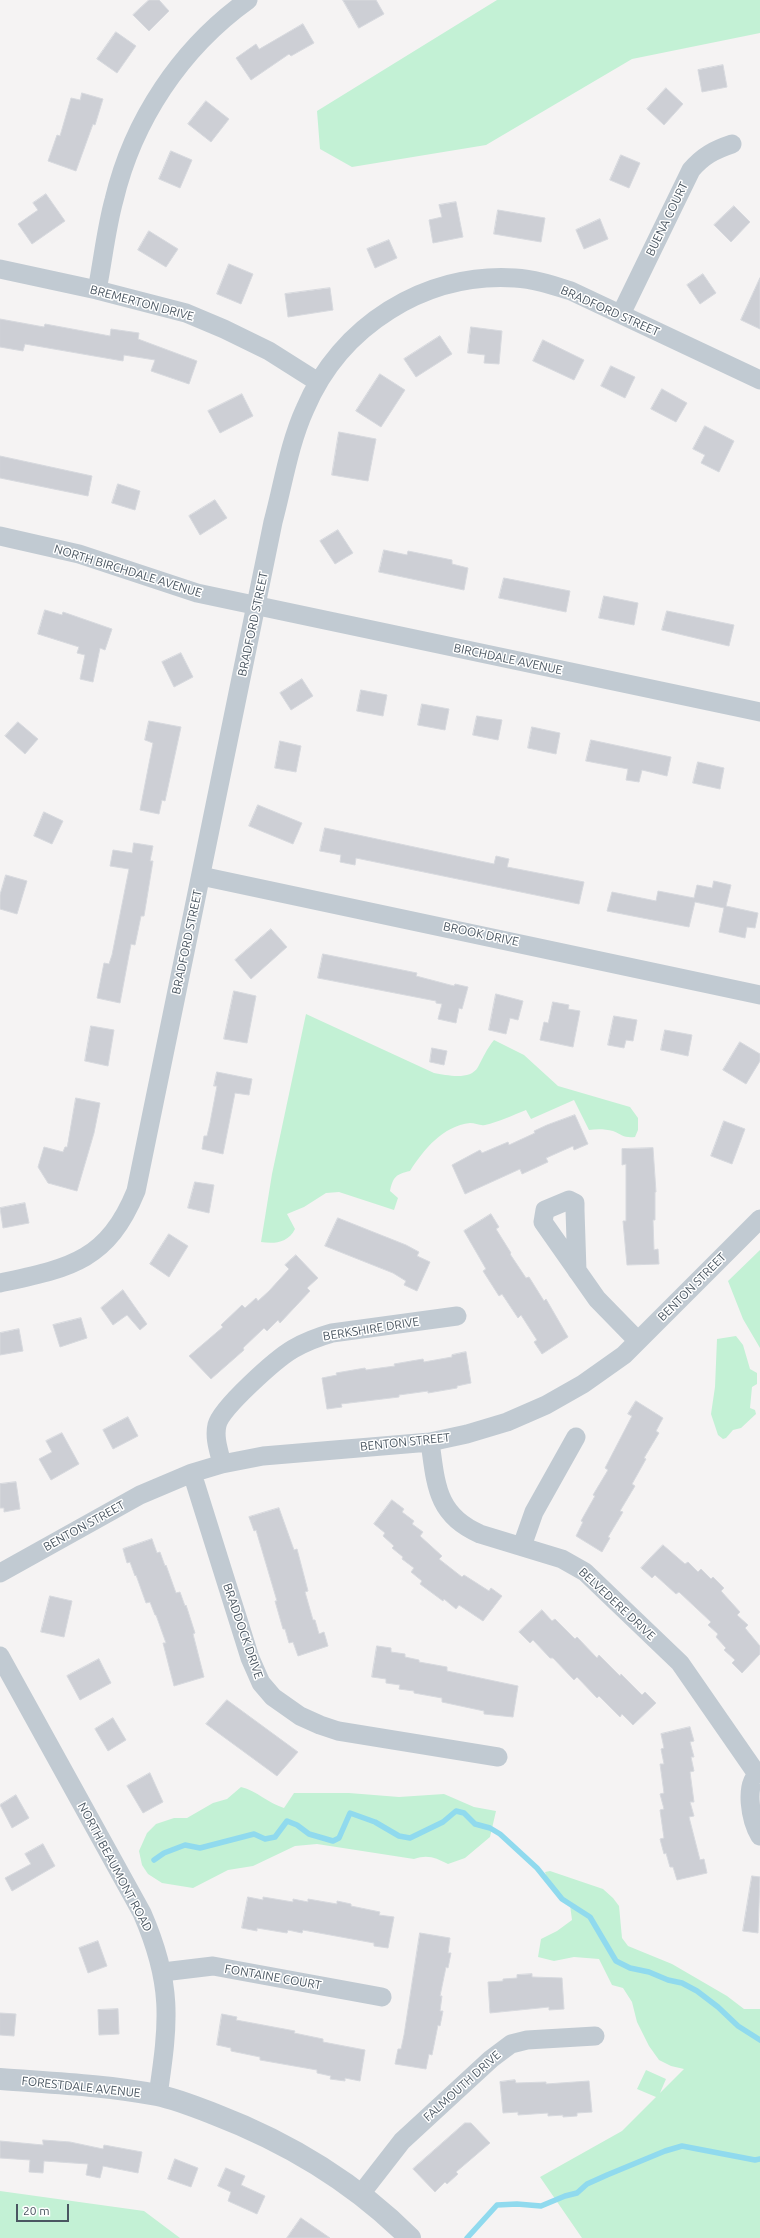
<!DOCTYPE html>
<style>
body{margin:0}
#map{position:relative;width:760px;height:2238px;overflow:hidden;background:#f5f3f3;font-family:Ubuntu,sans-serif}
canvas{display:block}
.scale{position:absolute;left:16px;top:2204px;width:53px;height:18px;box-sizing:border-box;border:2px solid #4a5661;border-top:0;padding-left:5px;font-size:12px;line-height:14px;white-space:nowrap;color:#4a5661;-webkit-text-stroke:3px #fff;paint-order:stroke}
</style>
<div id="map">
<canvas width="760" height="2238"></canvas>
<div class="scale">20 m</div>
</div>
<script>
const ctx = document.querySelector('canvas').getContext('2d');
ctx.lineJoin = 'round';
function fill(path, color) { ctx.fillStyle = color; ctx.fill(path, 'evenodd'); }
function stroke(path, color, width, dash) { ctx.strokeStyle = color; ctx.lineWidth = width; ctx.lineCap = dash ? 'butt' : 'round'; ctx.setLineDash(dash || []); ctx.stroke(path); }
function label(font, color, halo, rows, align = 'center') {
  ctx.font = font + ' Ubuntu,sans-serif'; ctx.lineWidth = 3; ctx.setLineDash([]); ctx.textBaseline = 'middle'; ctx.strokeStyle = halo; ctx.fillStyle = color; for (const [text, x, y, turn = 0] of rows) {
    ctx.save(); ctx.translate(x, y); ctx.rotate((+turn || 0) * Math.PI / 180); ctx.textAlign = isNaN(turn) ? turn : align; if (halo) ctx.strokeText(text, 0, 0); ctx.fillText(text, 0, 0); ctx.restore();
  }
}
fill(new Path2D(`
 M497,0H760V33L632,59L486,145L352,167L320,149L317,111Z
 M306,1014L434,1073C447,1075 470,1081 478,1067C484,1056 486,1050 494,1040L524,1055L558,1086L630,1107L638,1118V1130L635,1137C623,1138 623,1135 613,1131C605,1129 597,1129 589,1130L574,1100L531,1119L526,1110C513,1115 499,1122 485,1125C480,1126 475,1123 470,1123C443,1126 424,1149 410,1171C396,1174 393,1177 390,1191L398,1198L394,1210L339,1192L326,1193L304,1207L287,1214L295,1229C288,1243 274,1244 261,1242L272,1174Z
 M760,1250V1348L743,1319L728,1281Z
 M736,1336L743,1345L750,1369L757,1373V1384L752,1387L750,1408L755,1410L756,1414L741,1428L733,1430L726,1438L723,1439L718,1435L711,1414L715,1387L717,1339Z
 M241,1787C257,1791 268,1803 284,1808L294,1793H349L399,1797L444,1794L474,1807L496,1811L490,1837L465,1858L448,1864C436,1858 428,1854 414,1859L317,1844L295,1846L253,1866L228,1870L193,1888L162,1883L148,1874L142,1865L139,1851L147,1833L156,1824L174,1818H187L213,1803L227,1799Z
 M550,1871L603,1889L613,1898L619,1906L622,1938L628,1946L672,1964L727,1996L744,2009H760V2238H582L540,2177L622,2131L656,2097L637,2089L646,2070L666,2079L660,2093L684,2069L671,2066L659,2060L649,2046L637,2022L632,2002L623,1988L612,1985L599,1959L574,1957L554,1961L538,1957L541,1939L557,1931L572,1920L570,1905C559,1897 549,1886 545,1872Z
 M0,2191L144,2211L180,2238H0Z`), '#c3f1d5');
stroke(new Path2D(`
 M154,1860L164,1853L185,1845L200,1848L254,1834L265,1839L275,1837L287,1821L297,1825L309,1834L333,1841L339,1838L350,1813L375,1822L399,1836L410,1838L443,1822L456,1811L464,1813L475,1824L490,1828L500,1834L537,1868L562,1899L590,1917L616,1961L630,1968L649,1972L668,1980L682,1983L697,1991L718,2007L738,2026L760,2040
 M467,2238L497,2205L517,2204L541,2206L565,2196L577,2193L587,2184L607,2175L665,2151L682,2146L755,2160L760,2159`), '#90daee', 5.5);
const building = new Path2D(`
 M149,0H159L169,11L149,31L133,15Z
 M343,0H376L384,14L359,28Z
 M303,24L314,43L291,56L289,54L251,80L236,58L256,44L259,49Z
 M116,32L136,46L117,73L97,59Z
 M723,65L727,87L702,92L698,70Z
 M666,88L683,104L664,125L647,109Z
 M82,93L103,99L95,125L93,124L76,171L48,161L57,135L60,136L71,98L80,100Z
 M206,101L229,119L211,142L188,124Z
 M171,151L192,160L180,188L159,179Z
 M621,155L640,163L629,188L610,180Z
 M46,194L65,221L32,244L18,224L38,210L33,203Z
 M456,202L463,237L433,243L429,220L442,217L439,205Z
 M734,206L750,222L731,242L714,225Z
 M498,210L545,218L541,242L494,234Z
 M600,219L608,239L584,249L576,230Z
 M149,231L178,249L166,267L138,250Z
 M389,240L397,258L375,268L367,249Z
 M229,264L253,274L241,304L217,294Z
 M703,274L716,293L700,304L687,285Z
 M760,278V329L741,320Z
 M330,288L333,310L288,317L285,294Z
 M0,319L44,327L45,324L110,336L111,329L139,333L138,339L197,361L189,384L151,371L155,360L124,355L123,361L25,344L23,351L0,347Z
 M471,327L502,331L499,364L484,363L485,355L468,353Z
 M440,336L452,354L416,377L404,359Z
 M543,340L584,360L574,380L533,361Z
 M611,366L635,377L625,398L601,386Z
 M380,374L405,390L381,427L356,411Z
 M662,389L687,403L676,422L651,409Z
 M242,394L253,416L220,433L208,411Z
 M705,426L734,441L719,472L701,463L705,455L693,449Z
 M339,432L376,439L368,481L332,475Z
 M0,456L92,476L88,496L0,478Z
 M118,484L140,491L135,510L112,503Z
 M215,500L227,518L200,535L189,516Z
 M338,530L353,553L335,564L320,541Z
 M384,550L407,555L408,551L452,560V564L468,568L464,590L379,572Z
 M504,578L570,591L566,612L499,598Z
 M604,596L638,603L634,625L599,618Z
 M45,610L62,615L63,612L112,629L105,650L100,648L93,682L80,679L85,655L77,653L79,647L38,634Z
 M667,611L734,625L729,646L662,630Z
 M181,653L193,677L174,687L162,662Z
 M302,679L313,696L291,710L280,693Z
 M361,690L387,695L383,716L357,711Z
 M422,704L449,709L445,730L418,725Z
 M477,716L502,720L498,740L473,735Z
 M149,721L181,727L165,801L162,800L159,814L140,810L153,743L145,740Z
 M18,722L38,739L25,754L5,736Z
 M532,727L560,733L556,754L528,748Z
 M591,740L671,757L667,776L642,770L639,782L626,780L628,769L586,761Z
 M280,741L301,746L296,772L275,768Z
 M698,762L724,768L720,789L693,783Z
 M258,805L302,823L293,844L249,826Z
 M44,812L63,821L52,844L34,836Z
 M325,828L494,864L496,856L509,859L507,867L584,882L579,904L356,858L355,865L340,862L341,855L320,851Z
 M134,843L153,846L150,861H153L144,916H141L135,945L131,944L120,1003L97,998L104,963L109,964L112,955L129,869L110,866L113,850L132,853Z
 M6,875L27,881L17,914L0,909V895Z
 M714,881L731,885L726,906L758,913L755,928L747,927L745,938L719,932L724,908L695,902L689,927L607,911L612,892L656,901L658,891L694,898L697,885L712,888Z
 M271,929L287,947L251,979L235,960Z
 M323,954L417,973L416,976L454,986L455,984L468,987L462,1009L459,1008L456,1023L438,1019L442,1004L436,1003V1001L318,978Z
 M234,991L256,996L247,1043L224,1039Z
 M496,994L523,1001L518,1020L510,1018L506,1034L489,1030Z
 M553,1002L569,1005L568,1009L580,1011L573,1047L540,1040L544,1022L548,1023Z
 M614,1016L637,1020L633,1041L626,1040L624,1048L608,1045Z
 M91,1026L114,1030L108,1066L85,1061Z
 M665,1030L692,1035L688,1056L661,1050Z
 M740,1042L760,1054V1061L746,1084L723,1070Z
 M432,1048L447,1051L444,1065L430,1062Z
 M217,1072L252,1079L249,1095L235,1093L223,1154L202,1149L204,1136H207L210,1123L217,1086H214Z
 M76,1098L100,1103L94,1133L77,1191L48,1183L38,1167L44,1147L63,1152L65,1147H67Z
 M575,1115L588,1144L574,1150L573,1146L546,1158L548,1162L522,1174L520,1169L465,1194L452,1165L480,1150L482,1153L508,1142L509,1145L535,1133L534,1131L547,1125Z
 M724,1121L745,1129L732,1164L711,1156Z
 M653,1148L656,1192H655V1220H653L654,1250L658,1249L659,1264L627,1265L623,1221H626V1164L622,1165V1149Z
 M195,1182L214,1185L209,1213L188,1208Z
 M25,1203L29,1223L3,1228L0,1208Z
 M491,1214L499,1227L496,1229L511,1253L510,1254L526,1278L529,1277L544,1301L546,1299L568,1337L542,1354L534,1342L537,1340L521,1315L518,1318L502,1294L499,1296L483,1271L486,1269L464,1231Z
 M338,1218L406,1245L419,1252L417,1256L430,1262L417,1291L404,1285L406,1281L393,1273L325,1246Z
 M169,1234L188,1246L169,1277L150,1264Z
 M296,1255L318,1278L307,1288L310,1291L280,1323L278,1320L267,1331L264,1328L243,1348L244,1350L211,1379L189,1356L223,1327L221,1325L242,1305L245,1308L256,1298L258,1301L269,1291L289,1269L285,1265Z
 M123,1290L147,1324L140,1330L127,1315L113,1325L101,1308Z
 M81,1318L87,1338L60,1347L53,1325Z
 M19,1329L23,1351L0,1355V1333Z
 M466,1352L471,1383L457,1386V1388L428,1393V1391L399,1395V1397L341,1404L342,1407L327,1409L322,1378L337,1375L336,1373L365,1368L366,1370L380,1368L395,1366L394,1364L423,1359L424,1362L452,1357V1355Z
 M636,1401L663,1418L656,1431L659,1433L644,1458L646,1459L632,1484L635,1486L620,1511L623,1512L608,1537L610,1538L602,1552L576,1536L583,1522L581,1521L595,1496L593,1495L608,1470L605,1468L632,1416L628,1414Z
 M128,1417L138,1436L113,1449L103,1430Z
 M62,1433L79,1464L51,1480L39,1459L52,1452L46,1441Z
 M16,1482L20,1509L4,1512V1508H0V1484Z
 M392,1500L404,1509L402,1512L414,1521L412,1524L423,1532L420,1536L442,1556L439,1559L462,1577L464,1575L489,1591L491,1588L502,1596L483,1621L459,1605L456,1609L444,1599L443,1601L420,1584L422,1581L411,1572L414,1568L402,1559L403,1557L392,1548L394,1546L383,1536L385,1533L374,1524Z
 M279,1508L294,1550L297,1549L308,1591L305,1592L313,1620H315L319,1634L324,1632L328,1646L298,1656L293,1642L289,1643L285,1629H283L275,1601H277L256,1530L254,1531L249,1517Z
 M152,1539L157,1553L160,1552L165,1566L166,1565L176,1593L180,1592L185,1606L186,1605L195,1633L193,1634L204,1677L174,1686L163,1643H166L156,1615H155L150,1602L146,1603L136,1575L135,1576L130,1562L127,1563L123,1549Z
 M663,1545L685,1564L688,1562L698,1572L701,1569L711,1579L713,1577L724,1588L721,1591L740,1612L737,1615L748,1625L745,1628L760,1646V1654L742,1673L732,1663L735,1660L724,1650L726,1648L716,1637L718,1634L708,1625L711,1622L679,1592L676,1594L655,1575L652,1578L641,1568Z
 M50,1596L72,1601L64,1637L41,1632Z
 M542,1610L552,1621L555,1619L575,1639L577,1637L597,1658L599,1655L620,1676L621,1674L642,1695L645,1692L656,1703L633,1725L622,1714L620,1717L599,1696L597,1698L577,1677L574,1680L553,1658H550L533,1640L530,1643L519,1632Z
 M377,1646L391,1648V1652L405,1654V1657L419,1660V1662L447,1667V1671L518,1686L513,1717L484,1714V1711L442,1702V1698L414,1693V1691L399,1689L400,1685L386,1683V1679L372,1677Z
 M99,1659L111,1683L80,1700L67,1676Z
 M227,1700L298,1752L277,1776L206,1724Z
 M113,1718L126,1740L108,1751L95,1729Z
 M690,1727L694,1741L690,1742L694,1757H691L694,1771L690,1772L694,1802H690L694,1816L689,1817L700,1860L704,1859L707,1873L677,1880L673,1867H670L666,1853L664,1854L660,1839L664,1838L660,1810L664,1809L660,1794L664,1793L660,1764H664L661,1749L664,1748L661,1734Z
 M150,1773L163,1802L143,1813L127,1786Z
 M16,1795L29,1818L12,1828L0,1805Z
 M43,1844L55,1866L12,1891L5,1878L31,1864L25,1854Z
 M752,1876L760,1877L758,1933L743,1931Z
 M248,1897L263,1900V1897L293,1902V1899L308,1902V1899L337,1904V1901L351,1904V1906L380,1912L379,1915L394,1917L388,1948L374,1946V1943L303,1930L302,1933L288,1930L287,1933L257,1928V1931L242,1928Z
 M420,1933L450,1938L448,1953H451L448,1968L446,1967L440,1996H442L440,2011H443L440,2026L438,2025L432,2055L429,2054L426,2069L395,2064L398,2049H401L404,2035Z
 M98,1941L107,1966L88,1973L79,1948Z
 M532,1974V1977L562,1978L564,2009L549,2010V2007L490,2013L488,1982L503,1981V1979L517,1978V1975Z
 M118,2009L119,2034L99,2035L98,2010Z
 M0,2013L16,2014L14,2036L0,2035Z
 M222,2014L237,2017L236,2020L295,2031L294,2033L323,2039V2042L365,2050L360,2081L345,2078V2081L330,2079L331,2076L317,2073V2070L260,2060V2057L231,2051V2048L217,2045Z
 M515,2080L516,2083L546,2082V2084L589,2081L592,2112L577,2113V2116L563,2117V2115L548,2116V2113L518,2115V2112L503,2113L500,2082Z
 M465,2123H471L490,2143L456,2172L458,2174L447,2184L445,2182L435,2192L413,2169Z
 M43,2140L70,2142L103,2149L104,2145L142,2152L138,2173L103,2166L100,2178L86,2175L88,2164L44,2161L43,2173L29,2172L30,2160L0,2158V2141L43,2145Z
 M175,2159L198,2168L191,2187L168,2179Z
 M226,2168L245,2176L241,2185L265,2196L257,2214L228,2201L231,2192L218,2186Z
 M301,2218L330,2238H287Z`);
fill(building, '#cdcfd5');
stroke(building, '#d7d9de', 1);
stroke(new Path2D(`
 M0,269L97,290L186,313L224,329L269,351L318,382
 M97,290C103,260 106,229 114,200C133,120 181,48 248,0
 M621,314L691,170C703,156 714,150 732,144
 M0,536L79,554L197,593L760,712
 M201,876L760,995
 M577,1271L575,1210V1203L569,1200L545,1210L543,1222L597,1299L638,1341
 M0,1283C69,1268 107,1262 136,1191L273,522C283,485 289,444 305,409C340,326 425,272 515,278C534,279 552,285 571,291L760,380
 M430,1442C436,1484 436,1515 480,1534L562,1559L585,1572L680,1663L757,1774
 M222,1464C219,1451 214,1438 217,1425C221,1408 276,1359 293,1349C305,1342 318,1337 332,1333L457,1316
 M192,1473L250,1658L261,1683L273,1697L300,1716L320,1725L338,1731L498,1757
 M522,1546L534,1512L576,1437
 M0,1573L140,1495L192,1473L222,1464L263,1456L430,1442L467,1434L507,1422L546,1405L583,1384L624,1355L760,1219
 M0,1656L142,1913C173,1984 169,2021 158,2095
 M760,1772C743,1784 751,1821 760,1836
 M163,1972L213,1966L382,1997
 M360,2195L402,2141L491,2059L511,2044L527,2040L595,2036`), '#c1cad2', 19);
stroke(new Path2D(`
 M0,2079C52,2083 105,2085 157,2095C176,2099 196,2107 214,2114C287,2142 354,2182 410,2238`), '#c1cad2', 22);
label('12px', '#4a5661', '#fff', [
 ["BUENA COURT",667,219,-64],
 ["BREMERTON DRIVE",142,303,15],
 ["BRADFORD STREET",610,311,24],
 ["NORTH BIRCHDALE AVENUE",128,571,17],
 ["BRADFORD STREET",253,624,-78],
 ["BIRCHDALE AVENUE",508,659,12],
 ["BROOK DRIVE",481,934,12],
 ["BRADFORD STREET",187,942,-78],
 ["BENTON STREET",692,1287,-45],
 ["BERKSHIRE DRIVE",371,1329,-9],
 ["BENTON STREET",405,1442,-6],
 ["BENTON STREET",84,1526,-29],
 ["BELVEDERE DRIVE",617,1604,43],
 ["BRADDOCK DRIVE",243,1631,71],
 ["NORTH BEAUMONT ROAD",115,1867,62],
 ["FONTAINE COURT",273,1977,10],
 ["FALMOUTH DRIVE",462,2086,-42],
 ["FORESTDALE AVENUE",81,2087,6]
]);
</script>
